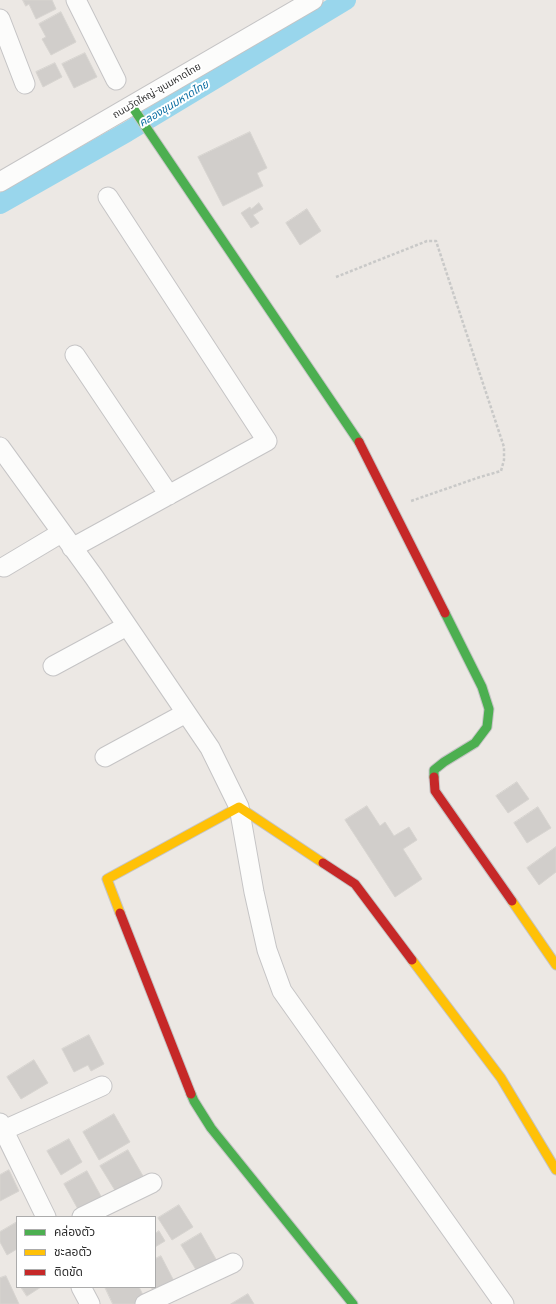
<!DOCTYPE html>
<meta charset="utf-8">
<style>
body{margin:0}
#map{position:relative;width:556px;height:1304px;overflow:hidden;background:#ece8e4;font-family:"Fira Sans","Noto Sans Thai",sans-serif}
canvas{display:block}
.legend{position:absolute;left:16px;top:1216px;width:140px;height:72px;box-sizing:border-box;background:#fff;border:1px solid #ababab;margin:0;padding:5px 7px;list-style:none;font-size:12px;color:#2e2e2e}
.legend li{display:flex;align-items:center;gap:8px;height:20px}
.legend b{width:20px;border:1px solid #ababab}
</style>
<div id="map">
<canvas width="556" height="1304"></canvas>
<ul class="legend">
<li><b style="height:5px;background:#4caf50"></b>คล่องตัว</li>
<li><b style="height:5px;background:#ffc107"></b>ชะลอตัว</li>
<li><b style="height:5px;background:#c62828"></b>ติดขัด</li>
</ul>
</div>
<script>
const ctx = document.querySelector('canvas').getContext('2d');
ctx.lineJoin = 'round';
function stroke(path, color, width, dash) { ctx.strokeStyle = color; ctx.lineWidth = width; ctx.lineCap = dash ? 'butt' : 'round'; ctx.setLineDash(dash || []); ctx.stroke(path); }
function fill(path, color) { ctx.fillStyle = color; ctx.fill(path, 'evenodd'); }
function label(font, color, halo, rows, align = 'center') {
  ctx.font = font + ' "Fira Sans","Noto Sans Thai",sans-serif'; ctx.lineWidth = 4; ctx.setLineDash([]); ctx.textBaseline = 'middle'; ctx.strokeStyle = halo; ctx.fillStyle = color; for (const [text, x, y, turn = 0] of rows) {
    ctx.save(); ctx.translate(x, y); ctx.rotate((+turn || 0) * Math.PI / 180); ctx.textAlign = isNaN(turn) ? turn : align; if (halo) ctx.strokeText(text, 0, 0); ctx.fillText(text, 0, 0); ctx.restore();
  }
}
stroke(new Path2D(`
 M0,204L127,132L346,0`), '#99d6ec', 20);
const building = new Path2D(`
 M23,0H52L56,9L36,19L29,4L26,6Z
 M61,12L76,42L51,55L42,39L46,37L39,24Z
 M85,53L97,77L74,88L62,64Z
 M55,63L62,77L43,87L36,72Z
 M250,132L267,168L257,173L263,186L223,206L198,157Z
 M259,203L263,209L253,215L259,223L251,228L241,213L250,207L251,209Z
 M307,209L321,231L300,245L286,223Z
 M517,782L529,799L508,813L496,796Z
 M367,806L380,826L385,822L394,836L409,827L417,840L403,849L422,879L395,897L345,820Z
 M538,807L551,828L527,843L514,823Z
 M556,847V872L539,885L527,868Z
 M89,1035L104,1064L91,1071L88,1065L74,1072L62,1049Z
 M34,1060L48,1083L21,1099L7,1077Z
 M114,1114L130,1142L99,1160L83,1132Z
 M69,1139L82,1162L61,1175L47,1151Z
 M128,1150L143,1176L116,1192L100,1166Z
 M9,1170L19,1191L0,1201V1175Z
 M87,1171L102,1198L79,1211L64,1184Z
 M179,1205L193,1227L172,1240L158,1218Z
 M17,1222V1249L7,1255L0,1242V1232Z
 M159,1231L165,1241L155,1247V1234Z
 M201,1233L217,1261L198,1273L181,1245Z
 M161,1256L176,1285L156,1296L151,1287H155V1259Z
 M6,1276L19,1304H0V1278Z
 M21,1287H41L27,1296Z
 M105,1287H139L145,1299L135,1304H113Z
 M248,1294L254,1304H231Z`);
fill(building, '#d1cecb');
stroke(building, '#d7d4d0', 1);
const street = new Path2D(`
 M76,0L116,80
 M0,19L25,84
 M0,182L313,0
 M75,355L169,495
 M0,447L94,577L210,748L239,807L254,892L267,950L282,991L504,1304
 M72,548L267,441L108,197
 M4,567L61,533
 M53,666L127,626
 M105,757L186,713
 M0,1123L46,1217
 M4,1130L102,1086
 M82,1217L152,1183
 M81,1287L90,1304
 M145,1304L233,1263`);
const fast = new Path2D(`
 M131,105L359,442
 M434,777V770L444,762L475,743L487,727L489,709L482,687L445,613
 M191,1094L194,1101L211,1128L353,1304`);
const slow = new Path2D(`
 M512,901L556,965
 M120,913L107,879L239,807L323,863
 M412,960L501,1078L556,1170`);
const jam = new Path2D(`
 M359,442L445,613
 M434,777L435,791L512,901
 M323,863L355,884L412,960
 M120,913L191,1094`);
stroke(street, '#c5c4c5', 21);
stroke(fast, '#c5c4c5', 11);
stroke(slow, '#c5c4c5', 11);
stroke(jam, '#c5c4c5', 11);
stroke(new Path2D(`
 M336,277L427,241H436L504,447V460L501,471L480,477L411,501`), '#c9c9c8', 2.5, [3, 2]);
stroke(street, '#fcfcfb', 19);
stroke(fast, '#4caf50', 9);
stroke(slow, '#ffc107', 9);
stroke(jam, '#c62828', 9);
label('10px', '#2e2e2e', '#fff', [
 ["ถนนวัดใหญ่-ขุนมหาดไทย",157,91,-30]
]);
label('italic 11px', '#0d6fa3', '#fff', [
 ["คลองขุนมหาดไทย",174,104,-31]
]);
</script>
